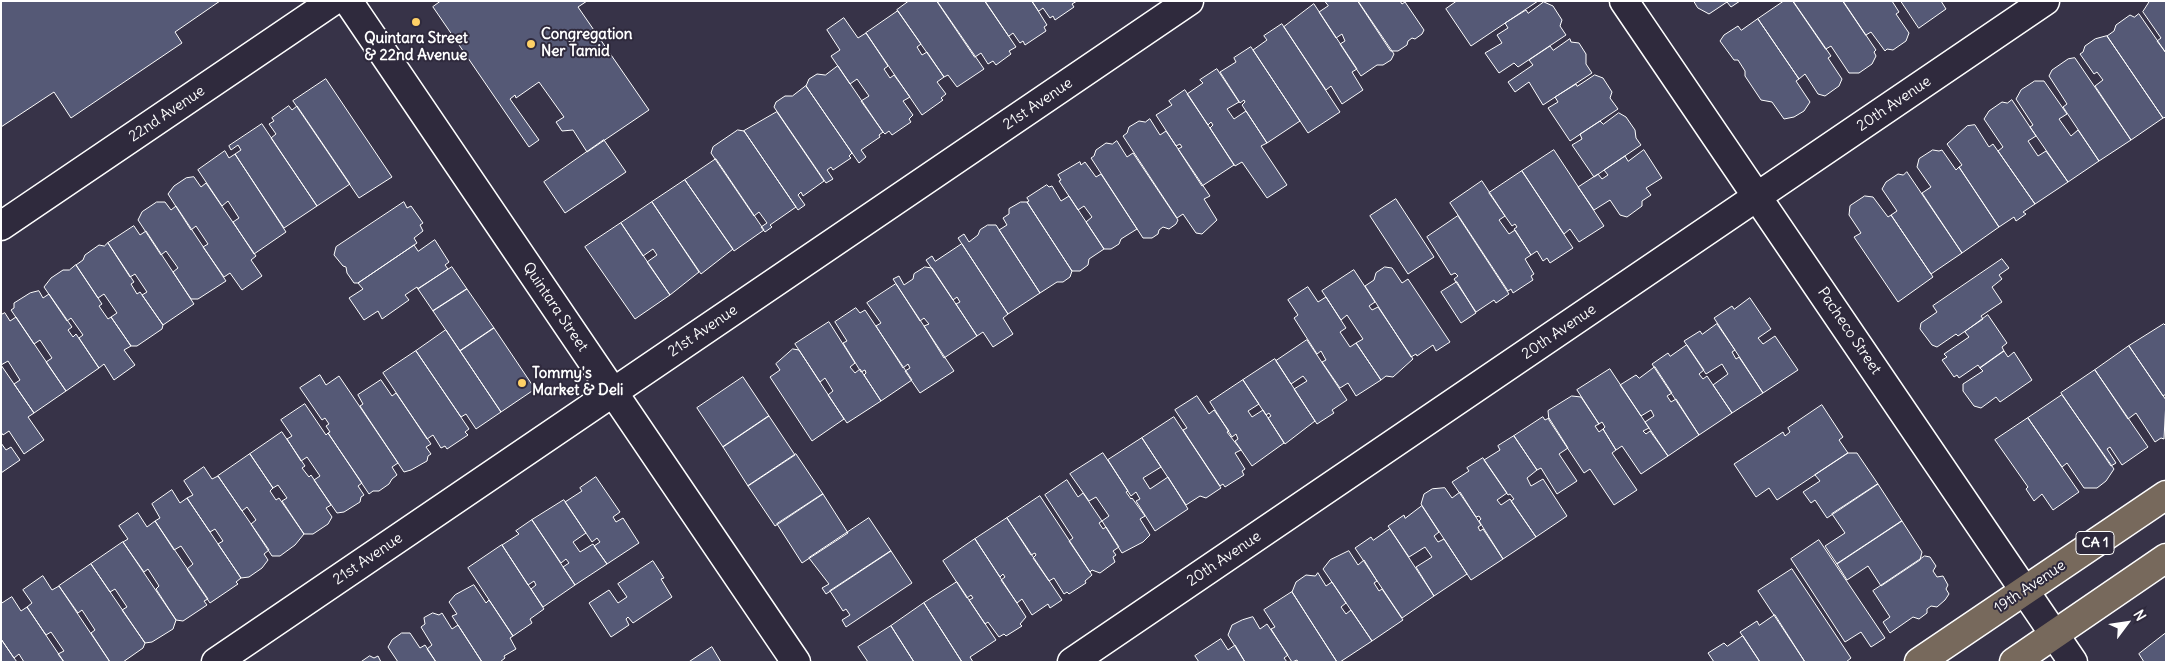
<!DOCTYPE html>
<style>
body{margin:0}
#map{position:relative;width:2167px;height:663px;overflow:hidden;background:#373348;font-family:Delius,sans-serif}
canvas{display:block}
.frame{position:absolute;inset:0;border:2px solid #fff;pointer-events:none}
.north{position:absolute;left:2102px;top:598px;width:50px;height:50px;-webkit-text-stroke:4px #2f2a3d;paint-order:stroke;rotate:59deg;font-size:14px;font-weight:700;line-height:20px;text-align:center;color:#fff}
.north::after{content:'';display:block;margin:auto;width:18px;height:22px;background:#fff;clip-path:polygon(50% 0,100% 100%,50% 72%,0 100%)}
</style>
<div id="map">
<canvas width="2167" height="663"></canvas>
<div class="frame"></div>
<div class="north">N</div>
</div>
<script>
const ctx = document.querySelector('canvas').getContext('2d');
ctx.lineJoin = 'round';
function fill(path, color) { ctx.fillStyle = color; ctx.fill(path, 'evenodd'); }
function stroke(path, color, width, dash) { ctx.strokeStyle = color; ctx.lineWidth = width; ctx.lineCap = dash ? 'butt' : 'round'; ctx.setLineDash(dash || []); ctx.stroke(path); }
function label(font, color, halo, rows, align = 'center') {
  ctx.font = font + ' Delius,sans-serif'; ctx.lineWidth = 4; ctx.setLineDash([]); ctx.textBaseline = 'middle'; ctx.strokeStyle = halo; ctx.fillStyle = color; for (const [text, x, y, turn = 0] of rows) {
    ctx.save(); ctx.translate(x, y); ctx.rotate((+turn || 0) * Math.PI / 180); ctx.textAlign = isNaN(turn) ? turn : align; if (halo) ctx.strokeText(text, 0, 0); ctx.fillText(text, 0, 0); ctx.restore();
  }
}
const building = new Path2D(`
 M1,1H220L175,32L182,43L71,118L54,92L1,127Z
 M441,1H587L578,7L649,110L587,152L573,130L562,131L556,122L564,117L539,82L516,98L515,95L510,99L539,140L529,147L433,7Z
 M909,1H937L984,69L957,87L948,75L944,77L897,10Z
 M937,1H985L1016,47L1009,51L1011,54L996,65L993,61L988,64L981,53L975,57Z
 M985,1H1032L1047,25L1044,27L1046,31L1025,45L1023,41L1020,43L1013,33L1009,36Z
 M1032,1H1077L1072,4L1074,7L1055,20L1053,16L1050,18L1043,8L1039,11Z
 M1325,1H1358L1394,54L1391,60L1383,65H1377L1361,76L1340,44L1345,41L1342,34L1336,38L1319,12L1328,6Z
 M1358,1H1400L1402,4L1405,2L1424,30L1422,34L1415,39L1412,38L1408,41L1407,45L1398,51H1391Z
 M1457,1H1538L1471,46L1446,9Z
 M1694,1H1740L1731,7L1727,2L1709,14L1698,8Z
 M1784,1H1793L1831,56L1828,58L1842,79L1839,86L1825,96L1818,94L1805,74L1799,79L1758,19Z
 M1793,1H1843L1876,50L1874,52L1876,56L1872,64L1859,73H1849L1831,46L1826,49Z
 M1843,1H1892L1899,12L1896,14L1909,33L1906,41L1893,50L1887,49L1885,51L1871,32L1866,35Z
 M1901,1H1941L1946,9L1919,28Z
 M2150,1H2166V53L2157,41L2161,38L2143,12Z
 M1544,2L1553,6L1562,20L1560,26L1566,35L1518,67L1514,63L1499,73L1485,53L1502,43L1497,35L1508,28L1505,23L1526,10L1528,13Z
 M1314,4L1357,69L1352,72L1363,90L1342,104L1331,86L1326,90L1284,27Z
 M898,11L921,44L917,47L922,55L927,52L944,77L937,82L946,94L941,98L943,100L922,115L866,33Z
 M2139,14L2166,53V117L2163,118L2107,36L2114,31L2116,25L2130,15L2134,17Z
 M844,18L858,38L866,33L888,66L884,69L890,78L894,75L910,97L903,101L913,115L909,119L911,122L892,135L889,131L885,134L883,132L861,101L869,96L857,79L850,84L831,56L840,50L827,30Z
 M1758,19L1799,79L1796,81L1810,102L1804,111L1794,117L1784,119L1772,102L1761,100L1745,76V71L1738,60H1734L1720,41L1724,35L1738,26L1741,30Z
 M1282,24L1340,112L1308,133L1253,50L1267,40L1264,36Z
 M2107,36L2163,118L2131,140L2095,86L2103,80L2097,72L2094,74L2080,54L2083,52L2085,46L2095,39Z
 M1570,39L1571,42L1579,43L1586,54V64L1592,73L1543,105L1529,82L1515,92L1508,82L1533,65L1529,60L1550,46L1553,50Z
 M1251,47L1300,121L1267,143L1242,105L1245,102L1244,100L1240,103L1220,72L1236,62L1234,58Z
 M2075,58L2131,140L2099,161L2063,107L2067,104L2049,76L2052,70L2068,59Z
 M838,66L883,132L879,135L880,137L861,150L866,157L859,163L806,86L809,79L817,74L825,75Z
 M1217,69L1239,102L1227,109L1234,119L1246,111L1267,143L1261,146L1287,185L1267,198L1242,162L1235,166L1210,128L1213,125L1211,122L1208,125L1187,94L1203,83L1200,80Z
 M1595,75L1603,78L1612,92L1610,98L1618,109L1570,141L1548,108L1558,102L1555,97L1576,84L1577,86Z
 M326,79L392,177L359,198L293,101Z
 M2035,81H2044L2067,114L2059,119L2071,136L2078,130L2099,161L2068,182L2030,127L2033,125L2016,99L2021,90Z
 M806,86L852,153L849,156L851,158L833,170L831,167L827,170L833,179L826,183L774,107L776,102L785,96H792Z
 M1185,90L1234,165L1202,186L1178,149L1182,147L1180,144L1176,146L1156,115L1172,105L1169,101Z
 M2012,100L2036,136L2028,141L2038,156L2046,151L2068,182L2035,204L1998,151L2003,147L1984,119L1989,111L2002,102L2007,103Z
 M289,106L292,110L297,106L350,184L317,206L271,138L276,134L269,124L274,121L272,118Z
 M777,112L824,181L803,196L801,192L798,195L805,205L798,210L744,131Z
 M1619,113L1626,117L1635,130L1636,138L1641,145L1594,177L1572,145L1582,139L1580,134L1600,121L1603,124Z
 M1150,119L1160,135L1166,131L1210,196L1204,199L1217,220L1202,234L1196,233L1183,214L1177,218L1123,136L1127,133L1129,127L1139,121L1145,122Z
 M262,124L317,206L284,228L235,154L241,150L238,145L231,150L229,146Z
 M1975,125L1989,147L1993,144L2035,204L2023,212L2026,214L2016,221L2014,217L1999,227L1959,167L1962,165L1947,144L1967,126Z
 M738,130L744,131L796,207L770,225L772,227L765,232L761,227L767,223L759,212L754,216L711,153L713,147Z
 M604,140L626,172L565,213L544,182Z
 M1117,141L1127,157L1133,153L1178,220L1176,224L1169,229L1163,227L1159,230L1158,234L1152,238H1143L1091,158L1094,156L1096,150L1106,143L1112,144Z
 M1554,150L1604,226L1579,242L1570,229L1564,234L1522,171Z
 M1644,150L1662,178L1646,188L1651,195L1642,201V206L1627,217L1620,215L1610,200L1594,210L1578,187L1598,174L1602,179L1608,175L1604,170L1625,156L1628,161Z
 M1933,150L1939,151L1942,150L1956,170L1959,167L1999,227L1962,253L1922,193L1931,187L1917,167L1919,159Z
 M225,151L229,158L235,154L286,232L254,254L233,222L239,218L228,201L222,206L198,170Z
 M716,159L764,230L734,251L685,180Z
 M1080,162L1081,165L1085,162L1096,177L1101,174L1137,229L1121,239L1119,244L1111,249H1104L1086,222L1092,217L1084,206L1078,210L1059,181L1061,180L1058,175Z
 M1522,171L1573,248L1550,263L1547,258L1543,261L1537,251L1531,255L1514,229L1517,227L1515,224L1512,226L1489,193Z
 M1907,172L1962,253L1931,274L1891,215L1897,211L1882,189L1886,182L1898,174L1903,175Z
 M194,177L201,187L206,183L256,256L251,260L262,276L242,290L230,273L224,277L203,247L208,244L196,226L191,230L168,194L174,186L186,178Z
 M685,180L733,249L701,274L652,202Z
 M1482,181L1505,216L1499,220L1509,234L1515,230L1531,255L1525,259L1534,274L1531,276L1533,280L1513,293L1511,289L1508,291L1450,203Z
 M1047,185L1049,187L1052,186L1061,201L1069,196L1104,249L1089,259L1088,265L1080,271H1072L1027,202L1029,201L1027,198Z
 M1865,196L1873,197L1888,217L1891,215L1933,277L1898,302L1854,237L1861,233L1849,215L1850,206Z
 M1396,199L1434,257L1408,274L1370,216Z
 M157,202H165L171,210L176,206L226,281L198,299H191L173,272L178,268L166,251L161,255L138,220L142,212Z
 M404,202L407,208L411,206L423,223L420,225L423,231L414,238L417,243L358,283H354L347,273L346,267L343,266L334,255L336,247Z
 M652,202L699,272L670,295L647,262L657,255L653,249L643,256L621,223Z
 M1021,202H1027L1072,271L1070,277L1063,282H1057L1040,293L999,230L1007,225L1003,218L1009,214V209Z
 M1458,216L1509,294L1496,303L1494,300L1476,312L1454,279L1458,276L1455,273L1451,275L1427,237Z
 M621,223L670,295L635,319L585,247Z
 M988,225H996L1040,293L1008,314L958,238L964,234L969,242L978,235L980,230Z
 M134,226L140,235L146,231L194,304L163,325L142,295L147,292L135,274L130,277L108,243Z
 M435,240L449,262L445,265L448,269L418,289L417,287L405,295L409,300L382,319L378,311L364,320L349,298L363,289L358,283L414,245L418,251Z
 M108,243L134,282L131,284L137,294L140,292L163,325L162,329L137,346H131L111,317L117,313L104,294L98,298L76,265L83,260L85,255L99,245L104,246Z
 M962,244L1008,314L1003,318L1013,334L993,347L983,332L977,336L956,304L960,302L957,297L953,300L926,260L932,256L935,261Z
 M2002,259L2009,268L1999,275L2002,279L1992,287L2002,302L1981,316L1983,319L1958,336L1956,334L1937,347L1932,345L1920,329L1921,323L1937,312L1933,306Z
 M76,265L102,304L99,306L108,319L111,317L131,346L124,350L135,365L114,380L104,364L99,368L79,338L83,335L71,318L67,321L44,287L51,278L63,270H69Z
 M452,267L467,289L433,311L418,289Z
 M925,267L932,268L977,336L944,358L924,326L929,324L924,318L920,321L893,279L899,276L904,285L913,279L914,274Z
 M1385,267L1392,268L1402,283L1408,279L1450,342L1436,351L1433,345L1417,356L1416,354L1411,357L1365,286L1374,280L1376,273Z
 M1354,270L1375,302L1369,306L1372,310L1378,307L1413,359L1393,377L1386,376L1381,380L1356,343L1363,339L1347,315L1341,320L1322,291Z
 M1457,282L1476,313L1461,323L1441,292Z
 M896,284L954,371L920,393L905,371L910,368L908,364L903,368L876,326L881,323L867,303Z
 M1308,287L1318,302L1326,297L1346,328L1340,332L1350,347L1356,343L1381,380L1356,396L1348,383L1340,388L1322,362L1326,360L1321,351L1317,354L1294,318L1298,315L1288,300Z
 M467,289L494,328L460,351L433,311Z
 M39,291L43,298L49,294L72,327L68,330L73,337L76,334L99,368L66,391L46,362L52,358L40,340L34,344L11,310L14,308V303L30,293Z
 M1750,298L1771,329L1758,338L1763,344L1775,336L1798,370L1763,393L1714,318L1732,306L1734,309Z
 M856,308L860,313L865,310L912,380L881,401L864,375L866,373L865,370L861,372L843,343L847,341L835,322Z
 M5,313L10,321L16,317L66,391L34,413L14,384L20,380L8,361L1,365V315Z
 M1988,315L2007,343L2002,347L2004,351L1980,368L1978,365L1959,378L1957,375L1954,377L1942,360L1947,357L1944,354L1969,337L1965,332Z
 M829,322L855,363L850,367L855,373L860,369L881,401L847,423L828,395L833,391L825,378L820,382L795,344Z
 M1717,324L1735,350L1732,352L1736,359L1739,357L1763,393L1732,413L1713,385L1728,374L1722,364L1706,374L1684,341L1700,331L1702,334Z
 M2164,324L2166,326V394L2163,396L2129,346Z
 M494,328L535,389L501,412L460,351Z
 M446,330L501,412L476,429L466,414L461,417L416,351Z
 M1307,340L1347,400L1332,410L1334,413L1317,424L1294,389L1307,381L1303,376L1291,384L1276,361Z
 M1687,345L1704,370L1699,374L1703,379L1707,376L1732,413L1699,435L1652,364L1668,353L1670,356Z
 M2129,346L2166,400L2164,439L2161,438L2155,442L2136,413L2128,419L2095,370Z
 M793,349L799,350L844,419L812,441L770,377L780,370L776,364Z
 M416,351L469,429L465,432L468,435L447,449L445,446L441,448L433,435L427,439L383,373Z
 M2004,351L2008,357L2014,352L2032,380L2000,402L1996,397L1981,408L1974,406L1963,391V384L1983,371L1980,368Z
 M1275,359L1315,421L1285,444L1268,418L1271,416L1269,413L1266,415L1243,380Z
 M1,365L34,413L28,417L44,440L24,454L9,431L3,435L1,432Z
 M1655,367L1672,393L1667,396L1671,402L1676,399L1699,435L1668,456L1645,422L1654,416L1651,410L1641,416L1620,385L1636,375L1639,378Z
 M1610,369L1649,428L1643,431L1646,434L1650,431L1668,456L1641,474L1622,446L1616,450L1603,429L1605,427L1602,422L1599,424L1577,390Z
 M2095,370L2148,447L2122,465L2110,447L2107,449L2116,463L2111,466L2061,393Z
 M320,375L326,385L339,376L398,463L392,467L397,475L392,479L389,484L379,491H373L369,494L328,433L330,432L326,426L329,424L325,418L322,420L300,388Z
 M743,377L769,416L723,447L697,408Z
 M381,380L392,396L396,393L431,444L426,447L431,454L428,456L427,461L411,470L404,472L360,406L363,404L358,395Z
 M1243,380L1259,404L1248,411L1252,417L1263,410L1284,443L1252,466L1235,441L1238,439L1236,434L1232,437L1210,402Z
 M2062,395L2114,469L2106,481L2097,488H2084L2067,463L2062,467L2028,418Z
 M1197,396L1209,414L1214,410L1229,431L1227,432L1241,450L1235,453L1245,469L1242,471L1244,475L1225,487L1223,484L1220,486L1183,430L1187,428L1175,410Z
 M1572,396L1581,397L1599,424L1595,426L1599,432L1603,429L1616,450L1612,453L1637,490L1614,505L1590,469L1584,473L1549,420L1548,411Z
 M305,404L326,435L328,433L362,483L358,486L364,495L361,497L360,502L344,512L337,513L314,480L320,476L307,457L301,461L287,439L292,436L281,420Z
 M1822,405L1843,437L1839,440L1848,453L1777,500L1769,488L1756,497L1734,464L1783,432L1785,436L1790,432L1788,428Z
 M769,416L795,455L748,486L723,447Z
 M1174,417L1221,488L1206,498L1200,496L1186,505L1142,438Z
 M1543,417L1545,420L1549,418L1568,448L1559,454L1577,481L1557,494L1541,468L1537,470L1514,436Z
 M2028,418L2079,492L2053,510L2042,494L2034,501L2026,489L2028,487L1995,440Z
 M282,432L305,466L302,468L309,477L311,475L331,505L326,508L332,517L328,524L313,534H304L282,501L287,498L278,485L273,488L250,454Z
 M1514,436L1537,470L1527,478L1531,486L1543,479L1567,516L1536,537L1511,501L1514,499L1510,494L1508,495L1484,460L1500,450L1498,446Z
 M1142,438L1161,467L1143,478L1150,489L1168,477L1188,509L1155,531L1136,501L1140,499L1136,492L1131,496L1108,460Z
 M1,443L6,450L11,447L20,460L1,473Z
 M1103,453L1128,491L1126,492L1131,499L1132,498L1145,516L1140,519L1150,535L1143,542L1122,553L1102,521L1109,516L1096,497L1089,501L1070,474Z
 M1848,453H1857L1878,484L1827,518L1815,500L1811,503L1803,492L1820,481L1815,475Z
 M250,454L273,488L270,491L276,500L279,498L304,534L295,545L280,556H272L251,524L256,520L247,507L242,511L218,476Z
 M796,454L823,494L775,526L748,486Z
 M1483,458L1507,493L1497,500L1501,505L1510,499L1536,537L1503,559L1479,521L1481,519L1479,516L1476,517L1452,482L1469,471L1467,468Z
 M204,467L212,479L218,476L269,550L264,554L268,560L262,568L249,577L241,578L218,544L223,541L215,529L210,532L187,498L193,495L184,481Z
 M596,477L620,512L613,517L616,522L623,518L639,543L607,564L594,546L600,542L597,538L592,542L565,502L582,491L580,488Z
 M1067,480L1078,497L1083,493L1102,521L1099,523L1103,529L1106,527L1119,547L1113,551L1116,555L1113,557L1115,562L1100,573L1092,570L1090,572L1069,541L1073,538L1045,495Z
 M1878,484L1902,521L1837,564L1825,546L1845,533L1832,514Z
 M1445,488L1452,498L1460,492L1481,525L1478,527L1480,531L1483,529L1503,559L1471,580L1421,504L1424,494L1432,489Z
 M172,490L180,503L187,498L241,578L236,582L238,584L210,603L187,569L193,564L181,546L174,550L155,521L160,518L152,504Z
 M823,494L848,533L802,563L777,524Z
 M1040,496L1092,575L1085,581L1086,583L1069,594L1067,592L1064,594L1054,578L1049,581L1033,558L1036,555L1035,553L1031,555L1007,518Z
 M564,500L586,533L573,542L580,552L593,544L607,564L575,585L563,567L569,563L566,559L561,563L532,520Z
 M1422,506L1439,532L1434,536L1438,542L1444,539L1467,574L1434,596L1416,567L1432,557L1425,547L1409,557L1388,526L1404,515L1405,518Z
 M138,513L147,527L155,521L208,599L204,601L207,605L183,621L176,620L156,589L159,586L148,569L144,572L123,542L128,539L119,526Z
 M869,518L891,551L826,594L822,588L829,584L809,558Z
 M1007,518L1062,600L1050,608L1048,604L1032,615L1022,599L1017,603L1001,580L1005,577L1003,574L1000,577L975,539Z
 M532,520L575,585L543,607L531,589L536,585L534,581L528,585L502,545L519,534L516,531Z
 M1902,521L1922,552L1920,560L1881,586L1868,566L1847,580L1837,564Z
 M1390,529L1434,596L1402,618L1355,548L1371,537L1373,540Z
 M975,539L1026,617L1020,624L1022,626L1006,636L1004,634L999,637L988,622L985,624L969,600L973,598L971,595L967,598L943,561Z
 M1819,540L1885,638L1871,647L1861,632L1845,642L1791,559Z
 M123,542L176,620L173,629L152,642L145,643L122,610L127,607L115,589L110,592L91,564Z
 M502,545L544,609L530,619L532,623L513,636L468,568Z
 M891,551L912,583L846,627L842,620L850,615L846,609L843,611L830,591Z
 M1349,551L1358,565L1364,560L1377,581L1374,583L1379,591L1382,589L1403,620L1372,641L1323,569L1330,560Z
 M1925,556L1930,557L1936,566L1933,571L1937,577L1943,576L1948,585L1946,589L1949,594L1945,600L1937,607L1931,606L1927,609V613L1919,619L1913,617L1890,633L1883,622L1890,617L1873,591Z
 M653,561L664,578L661,579L672,597L633,623L628,617L626,619L629,625L611,637L589,603L609,590L618,603L627,597L618,584Z
 M91,564L145,643L143,648L123,662H110L91,633L95,630L82,610L78,613L59,586Z
 M1792,569L1851,658L1846,662H1805L1758,591Z
 M1318,573L1326,586L1332,582L1346,603L1341,607L1346,614L1351,610L1372,641L1340,662H1337L1292,592L1296,582L1306,575L1315,576Z
 M43,576L52,590L59,586L110,662H64L58,654L64,651L51,632L46,635L27,607L32,603L23,590Z
 M957,582L996,640L970,657L973,662H962L924,603Z
 M474,585L486,603L489,600L513,636L510,638L516,649L504,656L505,658L500,662H482L452,616L457,614L449,602L455,595Z
 M1292,592L1337,662H1298L1297,660L1292,662L1290,659L1271,629L1275,627L1264,610Z
 M12,597L21,611L27,607L64,662H24L19,654L14,658L1,639V604Z
 M924,603L962,662H914L891,626Z
 M433,613L439,615L442,613L452,629L458,625L482,662H436L427,649L432,645L421,627L425,624L424,618Z
 M1775,615L1805,662H1760L1740,632L1757,621L1759,625Z
 M1253,617L1260,629L1267,624L1288,655L1284,658L1287,662H1245L1228,635L1232,625L1242,620Z
 M891,626L914,662H868L858,647Z
 M402,633H410L420,648L425,645L436,662H398L388,647L392,640Z
 M2166,633V662H2144L2139,654Z
 M1743,636L1760,662H1714L1708,653L1724,643L1727,646Z
 M1,639L14,658L17,662H1Z
 M1221,639L1228,650L1235,645L1245,662H1199L1195,656Z
 M712,647L721,662H689Z
 M370,656L374,658L378,656L381,662H361Z`);
fill(building, '#555976');
stroke(building, '#fff', 1);
const minor = new Path2D(`
 M348,1L796,662
 M1624,1L2073,662
 M1,226L333,1
 M216,662L1189,1
 M1072,662L2045,1`);
const highway = new Path2D(`
 M1919,662L2166,495
 M2014,662L2166,558`);
stroke(minor, '#fff', 31);
stroke(highway, '#fff', 31);
stroke(minor, '#2f2a3d', 28);
stroke(highway, '#77695c', 28);
for (const [x, y, r, color] of [
 [416,22,5,"#ffd166"],
 [531,44,5,"#ffd166"],
 [522,383,5,"#ffd166"]
]) { const dot = new Path2D(); dot.arc(x, y, r, 0, 2 * Math.PI); ctx.fillStyle = color; ctx.fill(dot); stroke(dot, '#2f2a3d', 2); }
for (const [x, y, w] of [
 [2095,543,38]
]) { const box = new Path2D(); box.roundRect(x - w / 2, y - 11.5, w, 23, 4); ctx.fillStyle = '#2f2a3d'; ctx.fill(box); stroke(box, '#fff', 1); }
label('bold 14px', '#fff', null, [
 ["CA 1",2095,543]
]);
label('bold 15px', '#fff', '#2f2a3d', [
 ["Congregation",541,35],
 ["Ner Tamid",541,52],
 ["Quintara Street",416,39,"center"],
 ["& 22nd Avenue",416,56,"center"],
 ["Tommy's",532,374],
 ["Market & Deli",532,391]
], 'left');
label('15px', '#fff', '#2f2a3d', [
 ["21st Avenue",1038,104,-34],
 ["20th Avenue",1894,104,-34],
 ["22nd Avenue",167,114,-34],
 ["Quintara Street",555,307,56],
 ["21st Avenue",703,331,-34],
 ["Pacheco Street",1849,331,56],
 ["20th Avenue",1559,332,-34],
 ["21st Avenue",368,559,-34],
 ["20th Avenue",1224,559,-34],
 ["19th Avenue",2030,587,-34]
]);
</script>
